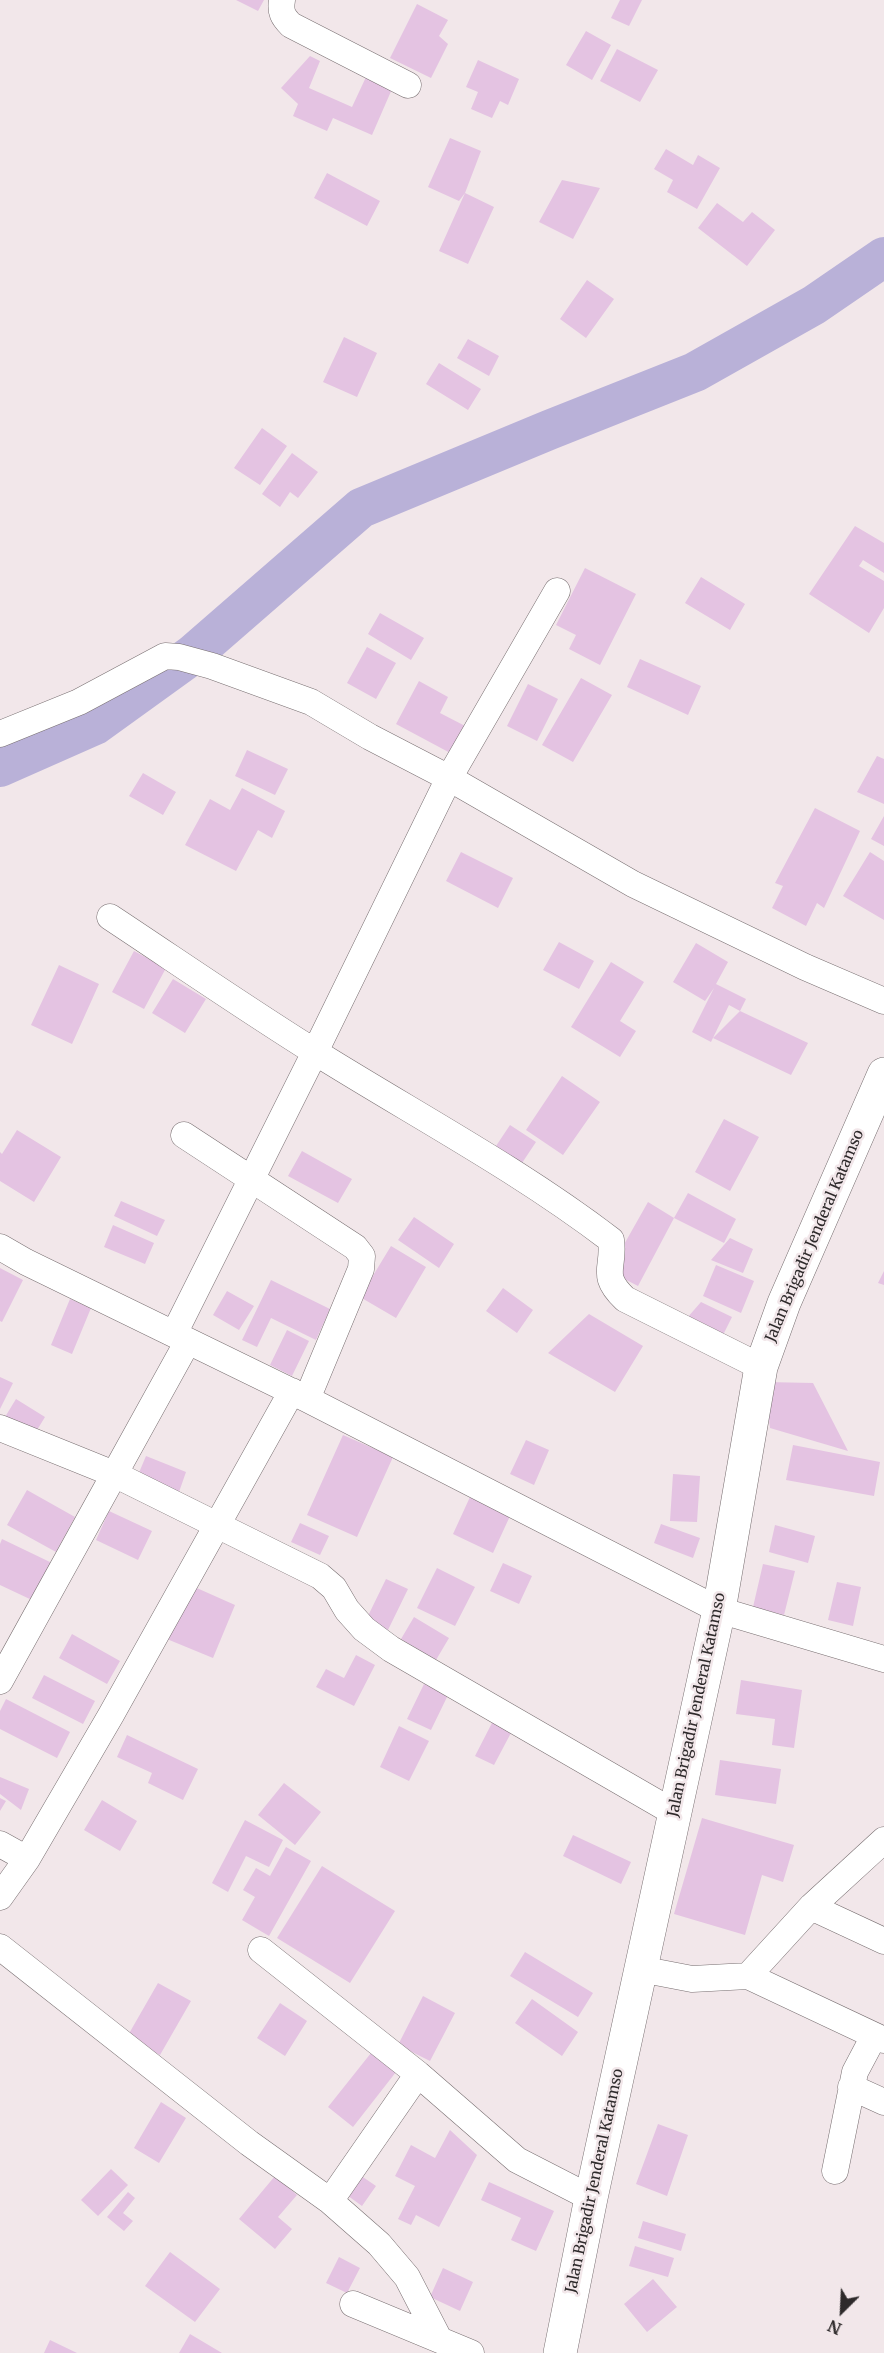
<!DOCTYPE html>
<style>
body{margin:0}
#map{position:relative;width:884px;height:2353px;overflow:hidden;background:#f2e7ea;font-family:Merriweather,serif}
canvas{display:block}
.north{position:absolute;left:812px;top:2281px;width:60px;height:60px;-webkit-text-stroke:4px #f2e7ea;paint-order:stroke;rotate:204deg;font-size:16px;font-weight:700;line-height:24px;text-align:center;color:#2e2a2b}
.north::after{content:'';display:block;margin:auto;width:21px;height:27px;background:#2e2a2b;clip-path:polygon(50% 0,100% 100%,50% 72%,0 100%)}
</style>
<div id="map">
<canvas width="884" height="2353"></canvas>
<div class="north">N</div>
</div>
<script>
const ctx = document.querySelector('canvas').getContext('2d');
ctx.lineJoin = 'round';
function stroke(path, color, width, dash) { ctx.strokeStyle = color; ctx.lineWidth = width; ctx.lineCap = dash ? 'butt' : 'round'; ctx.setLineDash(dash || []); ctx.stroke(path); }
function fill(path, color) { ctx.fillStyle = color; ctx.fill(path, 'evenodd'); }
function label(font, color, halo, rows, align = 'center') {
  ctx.font = font + ' Merriweather,serif'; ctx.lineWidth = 5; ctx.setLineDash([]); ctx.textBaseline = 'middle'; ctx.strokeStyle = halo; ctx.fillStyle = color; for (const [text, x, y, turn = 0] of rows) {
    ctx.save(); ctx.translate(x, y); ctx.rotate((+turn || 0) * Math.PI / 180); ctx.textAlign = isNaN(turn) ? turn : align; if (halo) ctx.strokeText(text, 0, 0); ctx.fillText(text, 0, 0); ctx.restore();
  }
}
stroke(new Path2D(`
 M0,767L95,725L192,655L361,508L549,430L695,372L814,305L884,257`), '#b9b1d8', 40);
fill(new Path2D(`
 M236,0H264L258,11Z
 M620,0H642L629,26L611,18Z
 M417,4L448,20L439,36L448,44L431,78L390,58Z
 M586,31L611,45L592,80L566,65Z
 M617,49L658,70L640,102L600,81Z
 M310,56L320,61L309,88L352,107L366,77L392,89L372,135L333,118L327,131L293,116L298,104L281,88Z
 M478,60L519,79L508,105L500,101L492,118L471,109L478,92L466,87Z
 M450,138L481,151L465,193L494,207L468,264L439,251L465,193L459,201L428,187Z
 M666,149L693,165L698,155L720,168L697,209L667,192L673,180L654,169Z
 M327,173L380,201L367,226L314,198Z
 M562,180L600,188L573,239L539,222Z
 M717,203L743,222L752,212L775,230L747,266L698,228Z
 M587,280L614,299L586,338L560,319Z
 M344,337L377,353L357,397L323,382Z
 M468,339L499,356L489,376L457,358Z
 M439,363L481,389L468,410L426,384Z
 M262,428L287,446L260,485L234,468Z
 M292,453L318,472L298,498L290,492L280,507L262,494Z
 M855,526L884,543V573L863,560L859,566L884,581V608L869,633L809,594Z
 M585,568L636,594L600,665L569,649L576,635L556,625Z
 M701,577L745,604L730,630L685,603Z
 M380,613L424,638L411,660L368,634Z
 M367,647L396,663L376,699L347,683Z
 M640,659L701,686L688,715L627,687Z
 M581,678L612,695L573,762L542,745Z
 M419,681L448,697L440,713L469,728L454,755L396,724Z
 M528,684L558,699L537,741L507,726Z
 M247,750L288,769L275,795L235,776Z
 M877,756L884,759V804L857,792Z
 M143,773L176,792L163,815L129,796Z
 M242,788L285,811L272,838L258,830L236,871L185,845L210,799L230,810Z
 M815,808L860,831L824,908L817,903L806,926L772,908L783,886L775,883Z
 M884,816V846L871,839Z
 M461,852L513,878L498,908L446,881Z
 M870,852L884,861V920L843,896Z
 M559,942L594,961L579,989L543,970Z
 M696,943L728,962L716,984L746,999L740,1011L729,1005L711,1042L692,1032L714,988L705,1001L673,982Z
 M134,951L166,968L144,1009L112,992Z
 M611,962L644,982L620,1021L636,1031L620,1057L571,1027Z
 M59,965L99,984L72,1044L31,1025Z
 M173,979L206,999L185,1033L152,1013Z
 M740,1011L808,1043L791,1075L713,1038Z
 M562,1076L600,1102L563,1155L526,1130Z
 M724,1119L759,1137L730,1191L695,1172Z
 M510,1125L536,1142L522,1163L496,1146Z
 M17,1130L61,1157L34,1202L0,1181V1152L2,1154Z
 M302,1151L352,1179L338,1203L288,1176Z
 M688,1193L736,1219L724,1243L674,1218Z
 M121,1201L165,1220L157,1236L114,1216Z
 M648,1202L674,1218L638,1286L609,1271Z
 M414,1217L454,1244L439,1268L398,1240Z
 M113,1225L154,1243L145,1264L104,1247Z
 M730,1238L753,1249L743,1273L711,1260Z
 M391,1246L426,1267L396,1318L360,1297Z
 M716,1265L754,1281L741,1313L703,1296Z
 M0,1268L23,1280L2,1322L0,1321Z
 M884,1271V1285L878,1283Z
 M271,1280L330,1309L316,1340L271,1318L257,1347L242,1340Z
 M503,1288L533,1310L517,1333L486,1311Z
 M227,1291L254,1306L239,1330L213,1315Z
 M70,1299L91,1308L72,1354L51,1345Z
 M701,1302L732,1317L718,1345L680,1326Z
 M589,1314L643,1346L615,1392L548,1353Z
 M287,1330L309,1341L292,1376L270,1365Z
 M0,1377L13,1383L0,1409Z
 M765,1382L813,1383L848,1451L770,1428Z
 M16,1399L45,1417L34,1435L5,1417Z
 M343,1435L393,1457L357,1537L307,1515Z
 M526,1440L549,1450L534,1485L510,1474Z
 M793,1445L880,1462L874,1496L786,1480Z
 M146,1456L186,1472L179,1492L138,1475Z
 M673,1474L700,1476L697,1522L670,1521Z
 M27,1490L75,1517L56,1552L7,1525Z
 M470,1497L510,1516L493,1553L453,1534Z
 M109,1511L152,1531L138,1560L96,1540Z
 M300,1523L329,1536L320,1555L291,1542Z
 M661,1524L700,1538L693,1558L654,1543Z
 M775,1525L815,1536L808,1563L769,1552Z
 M2,1539L52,1563L34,1601L0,1585V1544Z
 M503,1563L532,1576L519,1604L490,1591Z
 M763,1564L795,1571L784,1615L753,1607Z
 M437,1568L475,1587L455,1626L417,1608Z
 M386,1579L408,1589L388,1630L366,1620Z
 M837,1582L861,1587L853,1626L828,1620Z
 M190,1585L235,1605L213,1658L162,1637Z
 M414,1617L449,1638L436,1660L401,1639Z
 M72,1634L120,1661L107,1684L59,1658Z
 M356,1655L375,1665L354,1706L316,1687L326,1669L344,1678Z
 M44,1675L95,1701L83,1724L32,1698Z
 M741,1680L802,1690L794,1748L772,1745L775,1719L736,1714Z
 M424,1684L448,1695L431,1730L407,1719Z
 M6,1699L70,1732L57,1758L0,1729V1711Z
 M493,1721L512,1731L494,1765L475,1756Z
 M399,1726L429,1741L409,1781L380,1767Z
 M127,1735L198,1769L183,1800L148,1783L152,1773L117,1757Z
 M720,1760L781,1769L776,1804L715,1795Z
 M0,1777L29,1789L21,1810L0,1794Z
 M284,1783L321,1812L295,1845L258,1815Z
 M0,1798L6,1801L0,1811Z
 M102,1800L137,1821L120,1851L84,1830Z
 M702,1818L794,1845L783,1882L762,1875L745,1935L674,1914Z
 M245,1820L283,1840L269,1867L246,1856L228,1892L212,1883Z
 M573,1835L631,1862L621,1884L563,1856Z
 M286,1847L311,1861L269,1936L242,1920L255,1897L243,1890L256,1868L270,1876Z
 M322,1866L395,1911L350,1983L277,1938Z
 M525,1952L593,1993L578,2017L510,1976Z
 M158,1983L191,2001L160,2055L127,2037Z
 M423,1996L455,2013L430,2061L398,2045Z
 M532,1999L578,2032L562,2056L515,2023Z
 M280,2003L307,2021L285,2056L257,2038Z
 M371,2053L396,2072L353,2127L328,2107Z
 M161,2102L186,2118L159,2163L134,2148Z
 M658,2124L688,2135L667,2196L636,2184Z
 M450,2130L477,2155L439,2227L416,2215L411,2225L398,2219L415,2186L395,2176L411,2145L435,2158Z
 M111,2169L128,2185L98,2216L81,2200Z
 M357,2173L376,2186L362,2206L344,2193Z
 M275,2176L297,2195L278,2217L292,2229L275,2249L239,2219Z
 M489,2182L554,2211L536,2251L511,2240L521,2218L481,2200Z
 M128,2192L135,2198L123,2213L133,2221L124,2231L107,2217Z
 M643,2221L686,2234L681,2251L638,2238Z
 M635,2246L674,2258L668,2277L629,2266Z
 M170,2252L220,2289L195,2322L145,2286Z
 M339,2257L360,2268L347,2293L326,2283Z
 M443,2268L473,2282L460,2311L430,2297Z
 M653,2279L677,2307L647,2332L624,2304Z
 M190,2334L222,2353H179Z
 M50,2340L77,2353H44Z`), '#e4c3e2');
const street = new Path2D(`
 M282,0C280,12 283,17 291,25L408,85
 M0,734L79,702L165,656L179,657L212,666L311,702L370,737L449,778L633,884L805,967L884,1001
 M110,917C178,962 246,1009 315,1052C414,1114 518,1169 611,1240C615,1269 599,1274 625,1299L761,1367
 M184,1135L355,1247L362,1256L361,1269L307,1399
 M0,1247L26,1262L307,1399L719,1610L884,1659
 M174,1334L315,1052L449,778L557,591
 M0,1428L114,1474L320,1576L334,1588L347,1610L364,1629L391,1649L673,1812
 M0,1681L188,1341
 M0,1844L27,1859
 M0,1897L27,1859L111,1715L292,1391
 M811,1907L884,1941
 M0,1947L249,2143L330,2201L418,2074
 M261,1950L418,2074L517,2160L591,2198
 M640,1969L692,1979L748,1976L811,1907L884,1840
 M748,1976L884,2040
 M851,2087L884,2102
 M835,2171L855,2072L874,2036
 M330,2201L379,2244L407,2277L439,2339
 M353,2304L471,2353`);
const secondary = new Path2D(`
 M560,2353L591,2198L719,1610L761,1367L784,1303L884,1074`);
stroke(street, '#786f71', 27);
stroke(secondary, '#786f71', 34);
stroke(street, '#fff', 26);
stroke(secondary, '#fff', 33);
label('15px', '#2e2a2b', '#f2e7ea', [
 ["Jalan Brigadir Jenderal Katamso",815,1236,-67],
 ["Jalan Brigadir Jenderal Katamso",697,1705,-78],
 ["Jalan Brigadir Jenderal Katamso",595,2181,-78]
]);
</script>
